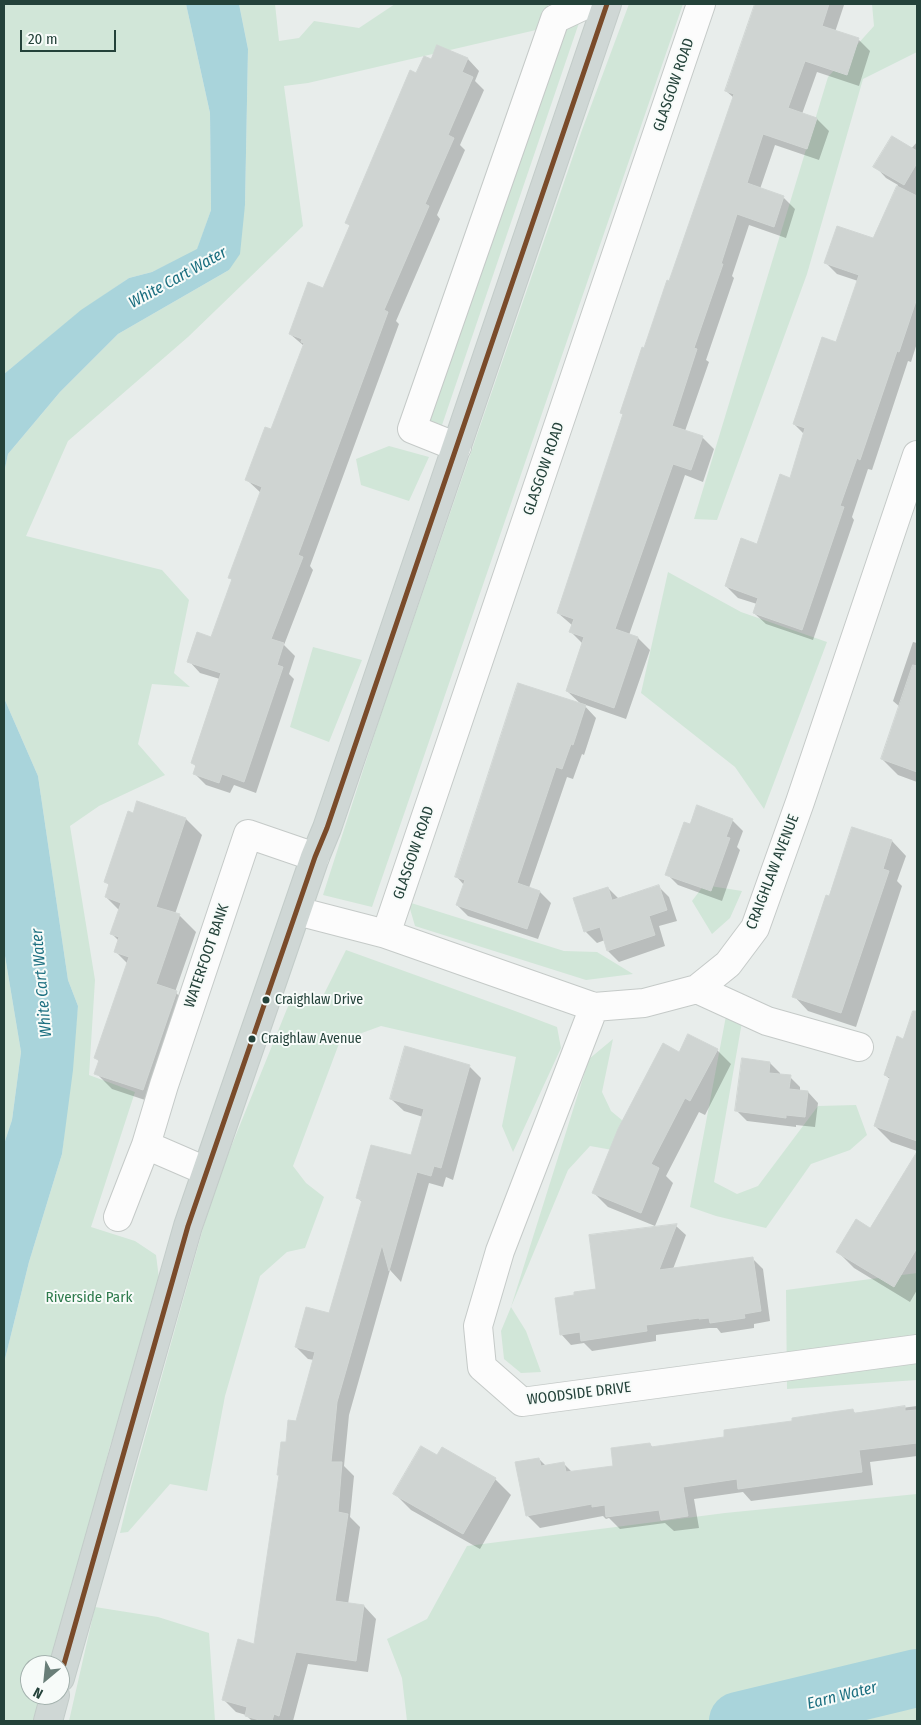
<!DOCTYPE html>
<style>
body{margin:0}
#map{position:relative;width:921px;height:1725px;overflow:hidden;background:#e8edeb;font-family:"Fira Sans Condensed",sans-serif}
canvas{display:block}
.frame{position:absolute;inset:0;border:5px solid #24423a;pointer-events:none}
.north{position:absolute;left:20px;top:1655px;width:50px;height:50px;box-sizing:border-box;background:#f7fbf9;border:1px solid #a3b1ad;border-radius:50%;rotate:208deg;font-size:14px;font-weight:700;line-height:20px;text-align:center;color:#24423a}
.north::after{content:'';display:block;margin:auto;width:18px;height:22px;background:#697e78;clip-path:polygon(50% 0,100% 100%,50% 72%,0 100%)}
.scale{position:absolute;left:20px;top:30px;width:96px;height:22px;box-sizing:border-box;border:2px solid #24423a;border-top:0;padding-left:6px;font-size:15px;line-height:18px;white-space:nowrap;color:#24423a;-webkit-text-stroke:4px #f7fbf9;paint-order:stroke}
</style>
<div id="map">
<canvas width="921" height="1725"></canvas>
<div class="frame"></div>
<div class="north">N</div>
<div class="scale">20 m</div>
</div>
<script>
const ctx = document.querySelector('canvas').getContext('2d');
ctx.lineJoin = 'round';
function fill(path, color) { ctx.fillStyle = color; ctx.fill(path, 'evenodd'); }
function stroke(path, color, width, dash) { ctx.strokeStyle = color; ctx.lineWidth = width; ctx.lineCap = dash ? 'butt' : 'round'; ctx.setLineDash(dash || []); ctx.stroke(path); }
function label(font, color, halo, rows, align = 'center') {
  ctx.font = font + ' "Fira Sans Condensed",sans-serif'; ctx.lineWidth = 4; ctx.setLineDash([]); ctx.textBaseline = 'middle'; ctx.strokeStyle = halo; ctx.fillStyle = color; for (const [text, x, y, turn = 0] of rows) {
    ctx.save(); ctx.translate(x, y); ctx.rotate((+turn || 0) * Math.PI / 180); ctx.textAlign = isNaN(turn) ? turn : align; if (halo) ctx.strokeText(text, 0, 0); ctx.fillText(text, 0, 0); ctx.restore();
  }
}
fill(new Path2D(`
 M4,4H186L210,113L211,210L197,250L152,272L129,278L81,311L4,374Z
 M239,4H275L279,41L299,38L314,21L359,28L395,4H549L536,30L308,83L284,86L303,226L188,337L68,441L26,536L162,570L189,600L174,673L190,687L152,684L138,744L165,775L99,806L70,826L95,980L89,1075L135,1092L91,1227L135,1241L156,1255L161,1294L110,1446L53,1665H30V1695H45L39,1721H4V1363L29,1262L62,1154L78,1006L68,980L38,776L4,698V473L8,454L60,392L118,334L229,270L245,205L248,49Z
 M629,4H683L372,907L323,895L384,705L582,130Z
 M872,4H917V52L863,79L807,274L717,520L694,519L828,77L874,26Z
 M582,14L441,428L428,423L566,20Z
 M389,446L429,457L409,501L361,485L356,459Z
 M668,572L741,612L827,642L764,809L735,767L641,693Z
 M313,647L362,660L329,742L290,727Z
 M704,885L742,891L730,918L712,934L692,901Z
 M408,902L564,951L597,952L633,974L586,980L415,926Z
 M4,950L21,1052L12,1120L4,1144Z
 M346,950L515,1011L557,1027L561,1048L513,1152L502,1126L516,1057L381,1026L340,1041L293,1166L306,1183L324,1197L305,1248L287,1252L260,1276L225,1396L207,1491L170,1484L128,1532L120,1533L131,1487L214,1189L293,994L323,996Z
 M726,1016L742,1022L714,1182L737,1194L758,1186L818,1106L856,1105L867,1135L850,1150L811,1164L766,1228L716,1216L690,1207Z
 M613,1039L602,1092L611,1111L652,1145L646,1156L590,1146L568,1170L511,1307L526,1331L541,1372L521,1373L504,1359L501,1331L511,1307L589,1059Z
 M917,1273V1380L787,1389L786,1290Z
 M917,1494V1721H407L402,1678L387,1639L427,1619L467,1546L725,1513Z
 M95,1607L158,1617L209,1633L215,1721H69Z`), '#d1e6d8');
fill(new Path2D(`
 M186,4H239L248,49L245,205L240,254L229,270L118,334L60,392L8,454L4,473V374L81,310L129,278L152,272L197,249L211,210L210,113Z
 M4,698L38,776L68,980L78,1006L73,1070L62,1154L29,1262L4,1363V1144L12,1120L21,1052L4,950Z`), '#a9d4db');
fill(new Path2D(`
 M756,4H843L844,5L835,32L858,39L870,51L859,86L817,72L802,114L817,119L829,131L819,160L775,145L760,189L783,197L795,209L786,238L749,225L732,276L734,278L706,360L709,362L685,431L702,437L714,449L703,482L685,475L629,635L638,638L650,650L626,719L583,704L596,718L584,755L582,754L573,779L567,777L529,888L540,892L551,903L538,939L468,916L457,905L464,885L456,876L582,705L567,691L583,644L571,632L573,626L558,613L624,416L621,412L670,282L734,98L726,91Z
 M438,46L468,59L479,71L475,81L484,90L460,145L465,150L437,215L440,219L396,321L399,324L310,566L313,570L284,645L295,656L289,674L294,679L256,793L234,785L230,793L206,785L194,773L197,767L192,763L220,679L200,673L189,661L212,638L232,580L230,578L261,493L247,480L272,431L304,346L290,334L324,289L351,227L346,222L417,75L432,61Z
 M917,142V343L911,362L908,361L872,470L868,469L852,517L854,520L813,640L766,624L754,613L757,604L738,598L726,586L758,545L791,479L804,434L794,424L837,343L858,281L837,274L826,263L874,239L898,185L886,178L875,166L911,149Z
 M913,642L917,643V782L898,775L882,759L900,707L893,701Z
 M138,803L186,819L202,835L175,914L179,915L196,932L175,992L192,1008L160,1105L112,1089L96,1073L100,1062L95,1058L128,964L115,951L119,941L112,934L120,911L106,897L110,886L106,882Z
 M732,820L743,831L737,847L740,850L722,901L678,885L667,874L690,826Z
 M892,841L906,856L897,881L902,886L856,1027L808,1011L794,996L830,897Z
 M658,886L669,897L677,921L659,926L665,946L619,962L608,951L605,940L597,943L586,932L575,899L608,888L619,899Z
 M897,1038L917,1045V1151L891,1142L875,1126L891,1080L885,1075Z
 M717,1050L731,1064L705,1115L699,1112L666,1176L673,1183L655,1226L608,1207L593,1192Z
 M770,1063L780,1073V1075L790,1077L800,1087V1091L808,1092L818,1103L815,1127L796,1125V1127L747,1121L737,1111Z
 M469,1066L481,1078L453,1180L446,1177L443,1187L429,1183L401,1282L390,1270L349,1415L344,1466L354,1476L350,1517L360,1527L348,1604L364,1606L376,1619L368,1672L308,1664L293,1721H252L246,1715L236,1712L224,1700L255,1645L280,1476L279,1475L287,1444L297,1423L314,1360L308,1359L296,1347L330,1315L363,1203L358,1198L411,1157L423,1117L404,1111L391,1099Z
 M917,1154V1290L910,1302L854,1268L838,1252L871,1230Z
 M676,1226L686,1235L673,1269L753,1259L763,1269L770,1321L754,1324V1328L721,1333L717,1328H709L656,1335V1341L592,1351L584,1343L571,1345L561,1334L576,1296L597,1290Z
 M917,1406V1456L870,1462L873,1485L751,1501L743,1492L694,1499L699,1528L674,1531L665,1523L620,1529L609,1518L606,1519L603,1516L540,1528L527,1515L539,1459L547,1467L564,1464L573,1473L615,1467L650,1444L653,1448L726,1438L793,1422L853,1411L856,1414Z
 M437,1456L495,1479L511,1495L480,1549L411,1510L395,1494Z`), '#0003');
stroke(new Path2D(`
 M738,1721L917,1678`), '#a9d4db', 58);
const building = new Path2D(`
 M755,4H829L822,26L859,38L847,75L805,61L788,108L817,118L807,149L763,134L747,183L784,196L774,227L737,214L721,264H723L694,348L697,349L672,426L703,436L691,470L673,464L615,629L638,637L614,708L566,691L584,637L569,632L574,619L557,613L623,414L620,413L642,347L644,348L667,280L669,281L734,94L725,91Z
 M437,45L468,58L462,72L473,77L448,135L454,138L425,204L429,206L384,310L388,312L298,555L303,557L271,639L284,643L277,665L283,667L244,782L222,774L219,783L193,774L196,765L191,763L221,673L187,662L197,632L211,637L232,579L228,578L262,487L245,480L265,427L271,429L304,343L301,342L302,339L289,334L308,282L323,288L350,225L345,223L410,70L416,73L424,56L431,59Z
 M892,136L917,151V163L904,185L873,167Z
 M897,186L917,196V298L899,352L897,351L860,460L857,458L840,506L844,507L802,630L753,613L758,598L725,586L741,538L757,544L780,474L790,478L805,428L793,424L822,337L836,342L859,275L824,263L837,226L873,238Z
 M913,665L917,666V772L881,759Z
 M518,683L586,705L573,745L571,744L562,769L556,767L517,883L540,891L527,929L456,905L465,880L455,877Z
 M137,801L186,818L156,907L180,914L156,984L177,991L143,1090L94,1074L99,1060L94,1058L129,957L114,952L119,937L110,934L121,903L105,897L109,884L104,882L128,811L133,813Z
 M697,805L733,819L726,837L730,838L711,891L665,875L684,822L690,824Z
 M852,827L892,840L883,869L889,871L841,1013L792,997L826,895L829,896Z
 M659,885L667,910L649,916L655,935L607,951L600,927L584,932L573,898L608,887L612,900Z
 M913,1011H917V1141L874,1126L890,1077L884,1075L897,1036L903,1039Z
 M688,1034L718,1049L690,1101L685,1098L651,1164L659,1168L641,1213L592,1193L618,1129L663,1043L679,1052Z
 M405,1046L470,1065L441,1168L434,1166L431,1176L417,1172L389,1271L382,1245L337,1402L331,1462H342L338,1512L348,1514L335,1601L364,1605L356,1661L296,1652L279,1716L274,1714L272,1721H263L245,1716L247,1707L222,1700L238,1639L254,1644L279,1475H277L281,1442H286L288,1420L296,1421L315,1352L295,1347L306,1307L329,1313L362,1200L356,1198L371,1145L411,1155L424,1109L390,1099Z
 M742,1058L770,1062L769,1073L791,1075L789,1089L808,1091L805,1117L786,1115V1118L735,1111Z
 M917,1152V1248L894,1287L836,1252L856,1219L870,1228Z
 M677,1224L659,1270L753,1257L761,1311L744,1314L745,1318L710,1323L709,1318L699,1319V1318L646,1325L647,1331L581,1341L580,1332L560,1335L555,1298L574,1295V1292L596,1289L589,1235Z
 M905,1406V1411L917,1410V1443L859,1450L862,1472L738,1489L737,1479L683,1487L688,1516L661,1520L659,1510L606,1517L605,1505L592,1507V1504L526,1516L515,1462L539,1458L541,1466L564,1462L566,1472L613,1466L611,1448L650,1443L651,1447L724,1437V1430L792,1421V1418L853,1409L854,1413Z
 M421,1446L437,1455L442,1447L496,1478L463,1534L393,1494Z`);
fill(building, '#cfd4d2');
stroke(building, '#d1d6d4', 1);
const minor = new Path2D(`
 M457,447L412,429L555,19L587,4
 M297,911L386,934L594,1007L644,1003L697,989L728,964L755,928L800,802L917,455
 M386,934L701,4
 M697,989L767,1021L859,1047
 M594,1007L500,1251L478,1326L482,1367L522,1402L917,1349
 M146,1145L206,1171
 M118,1217L146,1145L164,1085L248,834L315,857`);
const major = new Path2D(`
 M60,1678L188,1226L315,857L327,828L607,4
 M48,1721L55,1695`);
stroke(minor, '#c5cac8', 30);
stroke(major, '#c3ccc9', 30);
stroke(minor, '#fcfcfc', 28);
stroke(major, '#cfd7d5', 28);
stroke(new Path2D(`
 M60,1678L188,1226L315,857L327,828L607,4`), '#7a4b2a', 5);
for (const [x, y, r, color] of [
 [266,1000,4.5,"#24423a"],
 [252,1039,4.5,"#24423a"]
]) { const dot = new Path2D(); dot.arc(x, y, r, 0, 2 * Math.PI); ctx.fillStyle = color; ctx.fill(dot); stroke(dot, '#f7fbf9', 2); }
label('14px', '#24423a', '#f7fbf9', [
 ["Craighlaw Drive",275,1000],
 ["Craighlaw Avenue",261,1039]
], 'left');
label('15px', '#24423a', '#f7fbf9', [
 ["GLASGOW ROAD",674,85,-71],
 ["GLASGOW ROAD",544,469,-71],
 ["GLASGOW ROAD",414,853,-71],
 ["CRAIGHLAW AVENUE",773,872,-69],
 ["WATERFOOT BANK",207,956,-71],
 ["WOODSIDE DRIVE",579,1394,-7]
]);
label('15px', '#2d7a4b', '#f7fbf9', [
 ["Riverside Park",89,1298]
]);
label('italic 16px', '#1c6f80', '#f7fbf9', [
 ["White Cart Water",178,278,-29],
 ["White Cart Water",42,983,-95],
 ["Earn Water",842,1696,-14]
]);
</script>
